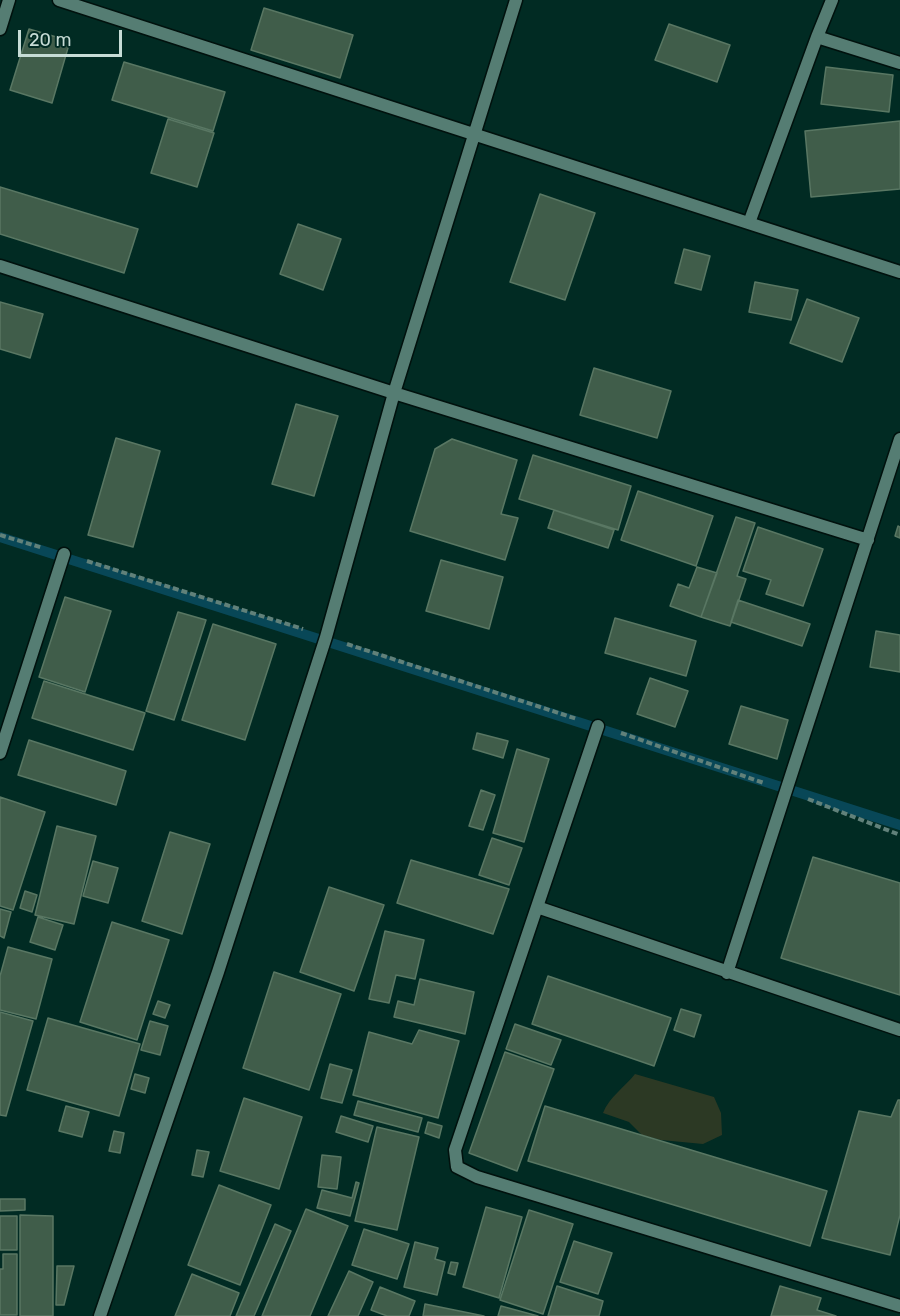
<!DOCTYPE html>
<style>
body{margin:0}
#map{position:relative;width:900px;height:1316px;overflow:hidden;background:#012b23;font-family:Rubik,sans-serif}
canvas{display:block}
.scale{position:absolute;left:18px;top:30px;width:104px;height:27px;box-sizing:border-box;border:3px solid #c7dcd6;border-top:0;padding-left:8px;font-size:18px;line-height:21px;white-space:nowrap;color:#c7dcd6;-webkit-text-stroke:4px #012b23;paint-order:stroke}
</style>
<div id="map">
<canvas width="900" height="1316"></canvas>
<div class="scale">20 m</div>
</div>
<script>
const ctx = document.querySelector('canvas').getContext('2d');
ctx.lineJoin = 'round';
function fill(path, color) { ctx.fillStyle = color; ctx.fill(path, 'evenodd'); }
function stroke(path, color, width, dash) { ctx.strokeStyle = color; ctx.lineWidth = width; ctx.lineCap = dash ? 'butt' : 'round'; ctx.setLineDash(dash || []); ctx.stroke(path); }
fill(new Path2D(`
 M635,1074L714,1097L721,1113L722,1135L703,1144L661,1140L642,1135L629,1122L603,1113C609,1097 625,1087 635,1074Z`), '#2c3924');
stroke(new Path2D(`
 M0,537L900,825`), '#084757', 10);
const building = new Path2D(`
 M264,8L353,35L340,78L251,50Z
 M669,24L730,45L717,82L655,60Z
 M29,29L70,41L52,103L10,90Z
 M124,62L225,92L213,131L112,100Z
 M826,67L893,75L889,112L821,104Z
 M168,119L214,133L197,187L151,173Z
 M900,121V189L811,197L805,131Z
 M0,187L138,229L124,273L0,234Z
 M540,194L595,213L565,300L510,282Z
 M298,224L341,239L323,290L280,274Z
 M684,249L710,256L701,290L675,283Z
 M755,282L798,290L791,320L749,312Z
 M807,299L859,318L842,362L790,343Z
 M0,302L43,314L30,358L0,349Z
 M594,368L671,391L657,438L580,415Z
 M296,404L338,416L314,496L272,484Z
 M116,438L160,451L133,547L88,535Z
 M452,439L517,460L501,514L518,518L505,560L410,531L435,449Z
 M533,455L631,486L618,530L519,499Z
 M638,491L713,516L696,566L621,540Z
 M554,510L614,530L608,548L548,528Z
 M736,517L755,523L737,576L746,579L730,626L701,617Z
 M898,526L900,527V538L895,536Z
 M758,527L823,549L803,606L766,594L771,580L743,571Z
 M441,560L503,577L489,629L426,611Z
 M697,567L717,573L701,617L670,606L678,584L689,588Z
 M65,597L111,611L85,692L39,677Z
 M738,600L810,624L802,646L731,622Z
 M178,612L206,620L174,720L146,711Z
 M615,618L696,641L686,676L605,653Z
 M213,624L276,644L245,740L182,720Z
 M876,631L900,635V672L870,667Z
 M650,678L688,691L675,727L637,714Z
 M44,681L145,713L133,750L32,718Z
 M741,706L788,720L777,759L729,744Z
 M477,733L508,741L503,758L473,749Z
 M29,740L126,771L116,805L18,775Z
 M517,749L549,759L524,842L493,833Z
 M481,790L495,795L483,830L469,826Z
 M0,797L45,812L13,910L0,906Z
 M57,826L96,836L74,924L35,915Z
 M170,832L210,844L182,934L142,921Z
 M492,838L522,848L509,885L479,875Z
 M813,857L900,883V995L781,958Z
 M411,860L509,889L493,934L397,903Z
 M93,861L118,868L108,903L83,896Z
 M329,887L384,905L354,991L300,972Z
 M25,891L37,895L32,912L20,908Z
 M0,909L11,912L4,938L0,936Z
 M38,917L63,925L55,950L30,942Z
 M112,922L169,940L137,1040L80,1022Z
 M385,931L424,940L415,979L396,975L389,1003L369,999Z
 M8,947L52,959L36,1019L0,1010V976Z
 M274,972L341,994L309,1090L243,1068Z
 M548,976L671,1018L654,1066L532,1024Z
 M420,979L474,992L465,1034L394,1017L398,1001L414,1005Z
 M158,1001L170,1005L165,1018L153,1014Z
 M681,1009L701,1015L694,1037L674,1030Z
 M0,1012L33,1021L6,1116L0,1115Z
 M48,1018L140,1044L119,1116L27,1090Z
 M150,1021L168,1026L160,1055L141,1050Z
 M515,1024L561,1040L551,1065L506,1049Z
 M419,1030L459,1041L438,1118L353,1095L369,1032L412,1044Z
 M505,1052L554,1069L517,1171L469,1153Z
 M330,1064L352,1070L342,1103L321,1098Z
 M135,1074L149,1078L145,1093L131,1089Z
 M244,1098L302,1117L279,1189L220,1171Z
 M898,1100H900V1215L890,1255L822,1238L859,1111L891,1117Z
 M358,1101L422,1118L418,1132L354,1115Z
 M66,1106L89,1112L82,1137L59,1131Z
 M545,1106L827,1191L810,1246L528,1161Z
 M341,1116L373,1126L368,1142L336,1132Z
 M428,1122L442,1126L439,1138L425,1133Z
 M377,1127L419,1137L397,1230L355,1221Z
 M114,1131L124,1133L120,1153L109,1151Z
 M197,1150L209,1152L203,1177L192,1175Z
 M322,1155L341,1157L337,1189L318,1187Z
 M356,1182L359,1183L350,1216L317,1208L322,1190L352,1198Z
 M219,1185L271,1205L240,1285L188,1265Z
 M0,1199H25V1210L0,1211Z
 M486,1207L522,1217L499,1298L463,1287Z
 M306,1209L348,1226L310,1316H262Z
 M529,1210L573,1224L543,1314L500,1300Z
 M20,1215L53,1216V1316H20Z
 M0,1216H17V1250H0Z
 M275,1224L291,1231L254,1316H236Z
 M364,1229L409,1244L397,1279L352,1265Z
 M574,1241L612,1253L598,1294L560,1282Z
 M415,1242L438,1248L435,1259L445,1262L437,1295L404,1287Z
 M3,1254H17V1315H0V1269H3Z
 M451,1262L458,1263L455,1275L448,1273Z
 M57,1266H74L64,1305H56Z
 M349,1271L373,1282L358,1316H328Z
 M192,1274L239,1293L230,1316H175Z
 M557,1286L603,1301L599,1316H548Z
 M780,1286L821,1298L817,1310L836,1316H771Z
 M380,1287L415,1301L409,1316H387L371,1310Z
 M425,1304L484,1316H423Z
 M501,1306L538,1316H498Z`);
fill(building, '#405d4a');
stroke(building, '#597763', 1.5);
const street = new Path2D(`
 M59,0L900,272
 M0,29L9,0
 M817,37L900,63
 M749,223L817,37L832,0
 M0,266L394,393L868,540
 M598,726L455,1150L457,1167L477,1177L900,1306
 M0,753L64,554
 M537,907L900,1030
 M727,973L900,439
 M100,1316L218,972L326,637L394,393L516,0`);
stroke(street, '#01110d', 15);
stroke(new Path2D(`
 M0,535L43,548
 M87,561L303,629
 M347,644L577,719
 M621,733L764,783
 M808,799L900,835`), '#61817a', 4, [6, 3]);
stroke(street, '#557d73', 12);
</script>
